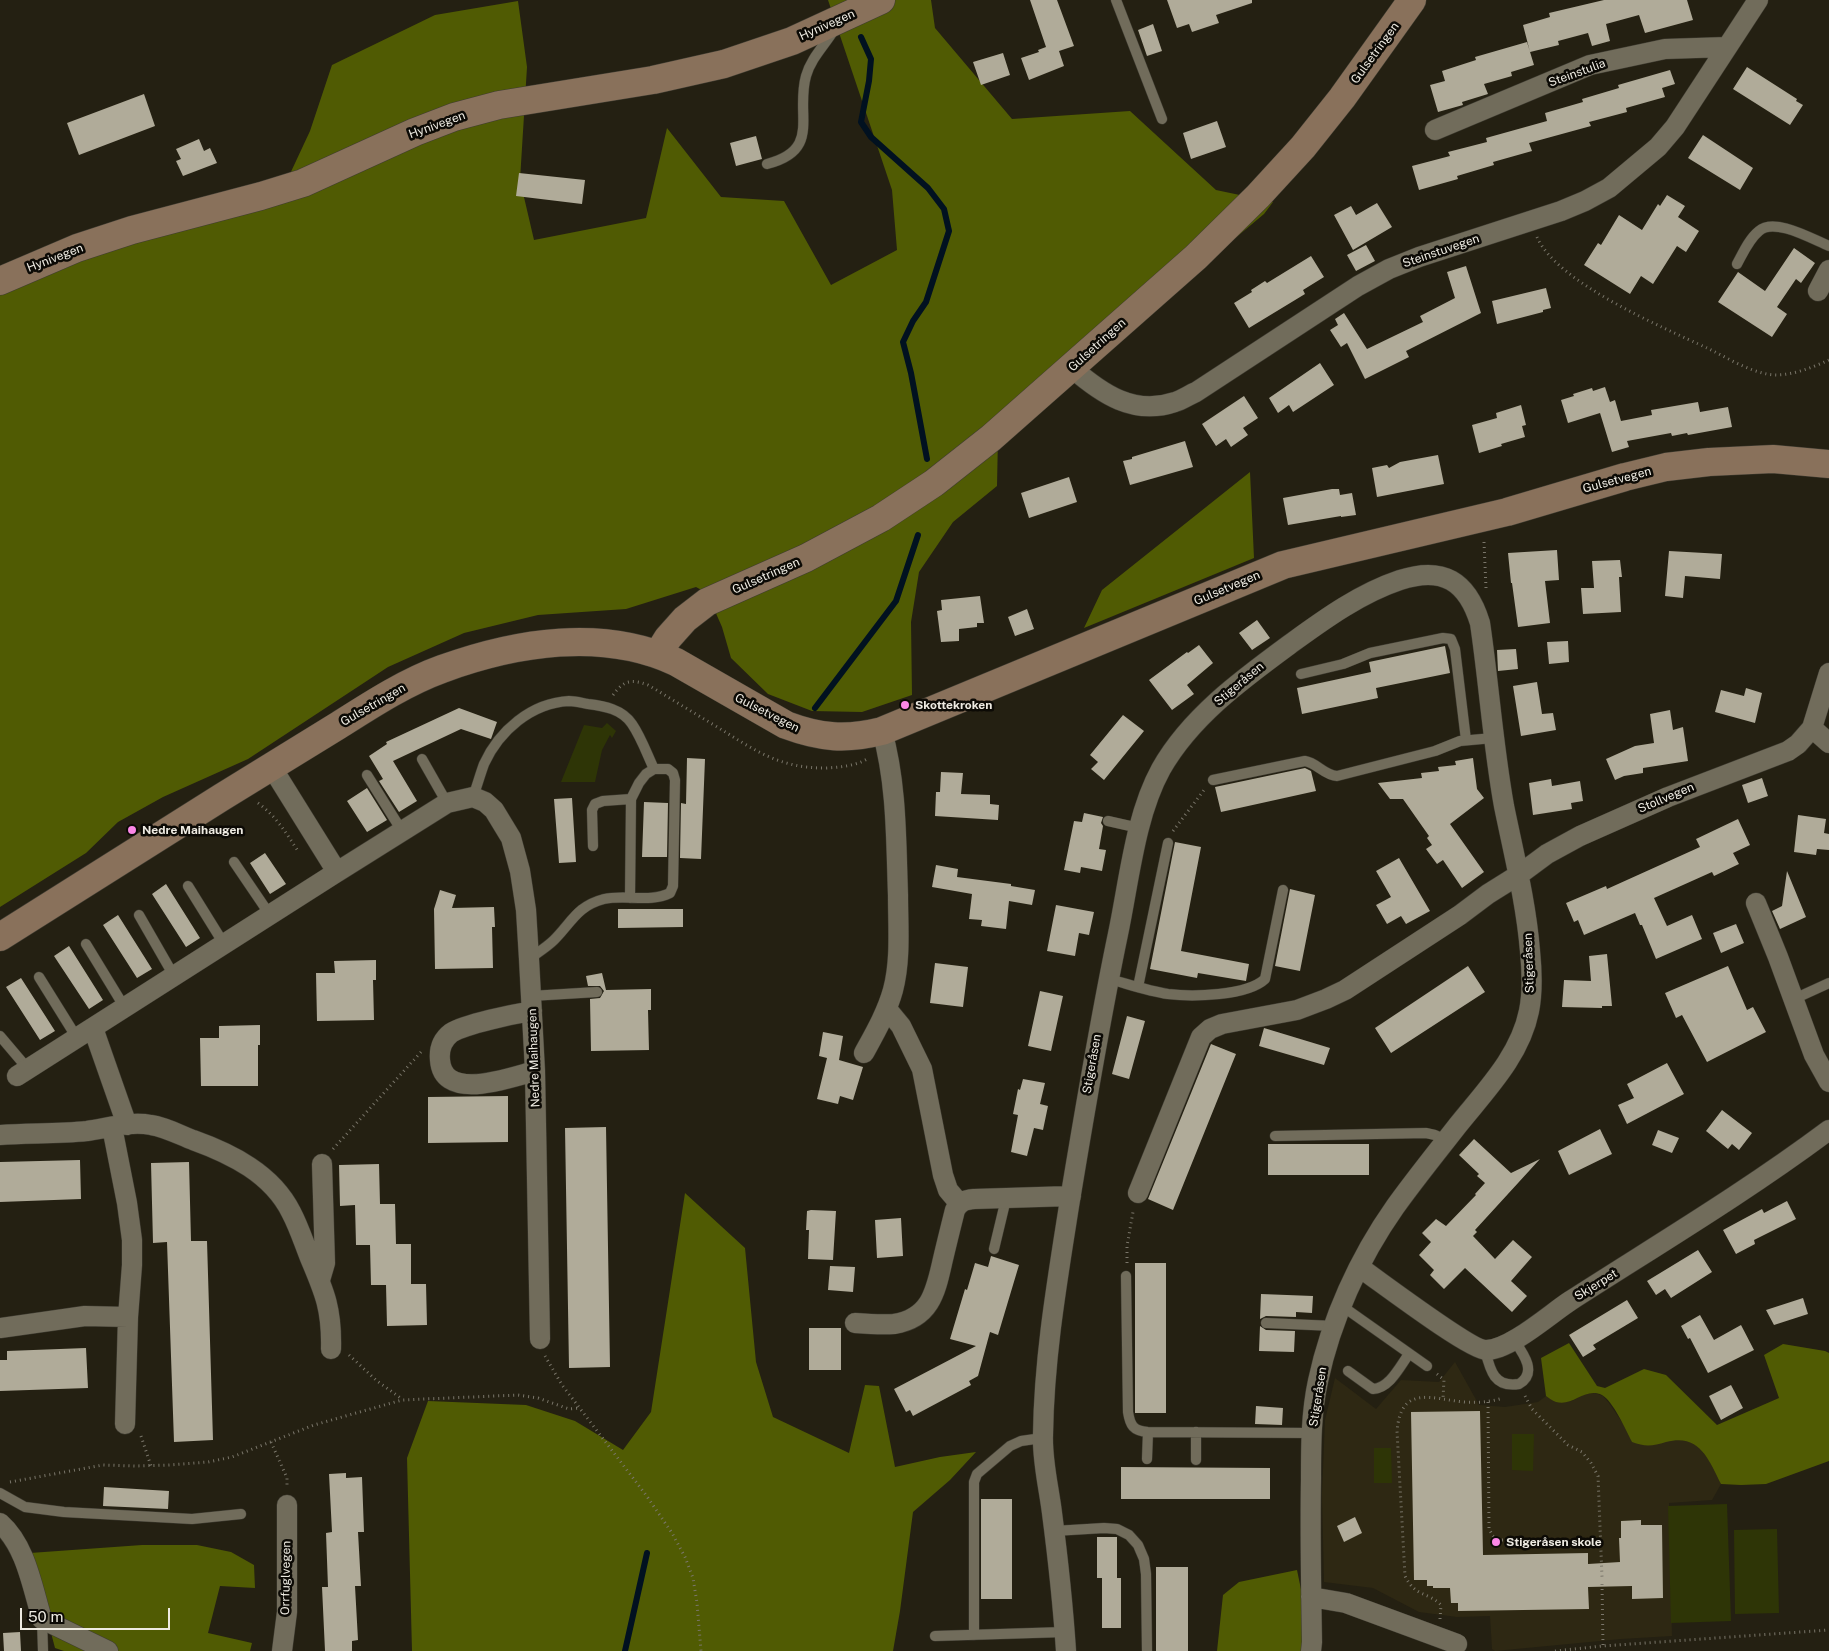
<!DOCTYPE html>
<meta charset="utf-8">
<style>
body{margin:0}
#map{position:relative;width:1829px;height:1651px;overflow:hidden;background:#242012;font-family:"Public Sans",sans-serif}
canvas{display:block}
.scale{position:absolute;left:20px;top:1608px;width:150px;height:22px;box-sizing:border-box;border:2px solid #eeebe2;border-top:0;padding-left:6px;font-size:15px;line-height:18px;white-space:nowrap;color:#eeebe2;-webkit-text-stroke:4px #0c0a05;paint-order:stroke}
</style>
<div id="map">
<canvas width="1829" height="1651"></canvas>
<div class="scale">50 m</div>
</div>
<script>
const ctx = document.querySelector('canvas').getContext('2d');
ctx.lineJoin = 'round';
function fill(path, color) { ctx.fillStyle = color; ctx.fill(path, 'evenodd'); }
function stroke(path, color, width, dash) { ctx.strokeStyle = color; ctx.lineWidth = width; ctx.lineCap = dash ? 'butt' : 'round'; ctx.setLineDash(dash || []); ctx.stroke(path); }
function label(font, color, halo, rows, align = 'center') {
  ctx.font = font + ' "Public Sans",sans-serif'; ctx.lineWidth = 5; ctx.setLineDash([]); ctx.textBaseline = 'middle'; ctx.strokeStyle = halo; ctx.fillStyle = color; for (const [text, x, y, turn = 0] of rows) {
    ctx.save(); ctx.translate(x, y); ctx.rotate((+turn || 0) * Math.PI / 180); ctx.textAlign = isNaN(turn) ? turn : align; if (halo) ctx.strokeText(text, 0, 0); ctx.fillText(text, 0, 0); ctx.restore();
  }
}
fill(new Path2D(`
 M1455,1362L1479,1405L1505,1407L1538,1402L1546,1396L1556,1402L1572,1401L1584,1394L1595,1393L1603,1396L1609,1403L1624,1425L1632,1442L1677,1439L1690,1441L1699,1447L1709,1460L1721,1484L1712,1500L1669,1503L1672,1636L1621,1639L1495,1651L1492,1649L1490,1616L1457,1617L1419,1612L1373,1588L1324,1582L1322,1494L1325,1420L1335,1378L1376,1409L1401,1380L1439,1382Z`), '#2e2813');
fill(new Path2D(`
 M607,723L616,731L612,738L610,735L602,750L595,782H561L584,725L602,728Z
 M1512,1434H1534L1533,1471L1512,1470Z
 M1374,1448H1391L1392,1483H1374Z
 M1727,1504L1731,1621L1671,1623L1668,1506Z
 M1777,1529L1779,1613L1735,1614L1734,1530Z`), '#2e3506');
fill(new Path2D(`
 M828,0H931L935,28L1012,119L1130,111L1216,190L1273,202L1264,214L998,437L997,486L953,522L919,572L911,622L912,695L862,712L812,711L768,694L731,658L722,627L707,593L696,587L626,609L538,615L464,633L388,667L248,759L163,797L118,822L86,853L0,907V270L289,176L310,131L332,65L435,15L518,1L527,67L520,180L534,240L646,218L667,128L721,197L784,201L831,285L897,250L892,190Z
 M1250,472L1254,558L1084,628L1102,590Z
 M685,1193L745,1248L756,1362L773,1417L849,1453L865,1385L879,1386L895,1467L940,1457L976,1452L950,1480L913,1512L900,1611L893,1651H412L407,1458L428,1401L526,1405L575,1421L623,1450L651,1412Z
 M1569,1343L1597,1386L1605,1388L1644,1369L1666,1375L1717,1425L1779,1398L1764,1355L1783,1344L1825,1351L1829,1353V1461L1766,1484L1741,1485L1721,1484C1708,1458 1699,1433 1666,1442C1653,1446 1645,1447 1632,1442C1626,1430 1613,1401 1602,1395C1585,1387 1573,1407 1556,1402C1553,1401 1549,1398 1546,1396L1541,1358Z
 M142,1545H197L231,1552L254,1565L255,1588L220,1586L208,1633L252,1643L250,1651H64L55,1648L30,1553Z
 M1297,1570L1304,1604L1302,1651H1217L1223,1595L1239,1582Z`), '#505b03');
stroke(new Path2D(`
 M861,37L871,59L869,81L861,122L871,137L928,188L944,209L949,231L926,302L913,321L903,342L911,373L927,459
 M815,708L896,601L918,535
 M625,1651L647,1553`), '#011120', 6);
fill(new Path2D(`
 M1030,0H1057L1074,46L1059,51L1064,66L1029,80L1021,58L1039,52L1038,50L1046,47Z
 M1167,0H1252V3L1216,15L1219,23L1192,32L1189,24L1177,28Z
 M1604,0H1687L1693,20L1645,33L1639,15L1606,24L1610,41L1592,46L1588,33L1558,41L1559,45L1530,52L1523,25L1550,17L1549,13Z
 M1153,24L1162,51L1147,56L1138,30Z
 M1527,42L1534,65L1511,72L1512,76L1484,84L1488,94L1462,102L1463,105L1438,112L1430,85L1445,81L1442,71L1476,60L1475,57Z
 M1003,53L1010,75L981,85L973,62Z
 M1747,67L1797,99L1796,101L1803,105L1790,125L1733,89Z
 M1670,70L1675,84L1662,88L1665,97L1626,108L1627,112L1589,122L1591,126L1529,143L1532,151L1493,162L1494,165L1457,176L1458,179L1419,190L1412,166L1450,156L1448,152L1487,142L1486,138L1547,121L1545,113L1583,102L1582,99L1619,88L1618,85Z
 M144,94L155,126L79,155L67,123Z
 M1217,121L1226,147L1191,159L1183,133Z
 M1703,135L1753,168L1740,190L1688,158Z
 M756,136L762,159L736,166L730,143Z
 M199,139L204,151L210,148L217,163L183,176L176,161L181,159L176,149Z
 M519,173L585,180L582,204L516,196Z
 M1667,195L1685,206L1678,217L1699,231L1686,252L1677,246L1653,284L1641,276L1630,294L1584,265L1598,243L1601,245L1619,215L1642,230L1658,204L1660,206Z
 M1377,203L1392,227L1353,250L1334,215L1351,206L1356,215Z
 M1366,245L1375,261L1356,271L1347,255Z
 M1794,248L1815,263L1801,283L1796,279L1777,307L1787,314L1772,337L1718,302L1738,272L1765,291Z
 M1311,256L1324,277L1303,290L1305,294L1249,328L1234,303L1252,292L1251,290L1265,281L1267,283Z
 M1466,266L1481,313L1406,351L1409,357L1365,379L1347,343L1341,347L1330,330L1338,325L1335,319L1344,313L1367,349L1423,322L1420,316L1455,298L1447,272Z
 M1546,288L1551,308L1543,310V312L1497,324L1492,301Z
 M1320,363L1334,385L1293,412L1289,405L1278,413L1269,398Z
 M1605,387L1610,402L1615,400L1621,421L1652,415L1651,410L1698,402L1700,412L1728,407L1732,427L1688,435L1687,433L1672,436L1671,433L1627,441L1629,447L1612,452L1600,413L1568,423L1561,400L1574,396L1573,394L1592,388L1593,391Z
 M1244,396L1258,418L1243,428L1248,435L1231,447L1226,439L1216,446L1202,424Z
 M1521,405L1526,425L1522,426L1525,437L1501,444L1502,446L1479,453L1472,425L1497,418L1496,413Z
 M1185,441L1193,467L1130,485L1123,461L1132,459V457Z
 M1438,455L1444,484L1377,497L1372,468L1387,465L1389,468L1400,462Z
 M1069,477L1077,502L1029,518L1021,493Z
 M1332,489H1339L1340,495L1352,493L1356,515L1341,517V516L1288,525L1283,498Z
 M1557,550L1559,580L1545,581L1550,623L1518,627L1512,583H1511L1508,553Z
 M1669,551L1722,554L1720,579L1685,576L1683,598L1665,596Z
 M1620,560L1622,577H1619L1621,612L1583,614L1581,588H1594L1592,561Z
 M980,596L984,623H977V627L959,629V641L941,642L937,611L942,610L941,600Z
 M1027,609L1034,629L1015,636L1008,617Z
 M1257,620L1270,638L1252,650L1239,633Z
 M1568,641L1569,662L1549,664L1547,642Z
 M1199,645L1213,663L1187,685L1194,694L1172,710L1149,680L1187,652L1188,653Z
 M1445,646L1450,673L1376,688L1378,698L1302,714L1297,688L1371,672L1369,662Z
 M1516,649L1518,669L1498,671L1497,650Z
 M1537,682L1542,714L1553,713L1556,730L1521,736L1513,686Z
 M1746,688L1762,693L1755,723L1715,712L1721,690L1744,696Z
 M459,708L497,722L491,739L461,729L393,761L417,801L399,812L379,781L383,779L369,756L387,744L386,742Z
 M1670,710L1673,730L1683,727L1688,761L1643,768V773L1624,776L1615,780L1606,759L1635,746L1654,743L1650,714Z
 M1123,715L1144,731L1104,780L1091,769L1098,762L1090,755Z
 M687,758L705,759L701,859L680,858L681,803L686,804Z
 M1473,758L1477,789L1484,798L1450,824L1484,872L1462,888L1443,860L1437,864L1426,849L1432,845L1427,838L1429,836L1403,799H1390L1378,783L1422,778L1421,773L1439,771L1438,767L1456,765L1455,761Z
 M1305,768L1311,771L1316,791L1221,812L1215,787Z
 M941,772L963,773L961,794L990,795V804L999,805L998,820L935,816L936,792H940Z
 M1762,778L1768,796L1748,803L1742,785Z
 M1551,779L1552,786L1580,781L1583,801L1571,803L1572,809L1533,815L1529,783Z
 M367,788L387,820L367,832L347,801Z
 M572,798L576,862L559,863L554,799Z
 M644,802L668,803L667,857H642Z
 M1084,813L1103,817L1101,823L1103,826L1099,849L1106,850L1102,871L1081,867L1080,873L1064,870L1074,821L1082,822Z
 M1798,815L1826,819L1824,833L1829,834V850L1817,849L1816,855L1794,852Z
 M1738,819L1750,845L1733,853L1739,864L1714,876L1712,872L1654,898L1667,926L1692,915L1702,939L1656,959L1642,925H1640L1635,913L1584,935L1578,920L1574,922L1566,903L1606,886L1607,889L1700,847L1696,839Z
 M1175,842L1201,847L1181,951L1249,964L1246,981L1198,973L1197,978L1150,969Z
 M265,853L286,884L270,894L250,863Z
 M1399,858L1430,911L1406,924L1401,916L1387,924L1376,905L1391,897L1376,871Z
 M936,865L958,869L957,877L1011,884V886L1035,890L1032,905L1009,901L1006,929L981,926L982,920L969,919L972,894L932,887Z
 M1787,871L1806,917L1780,929L1772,911L1782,906Z
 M166,884L200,938L186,947L152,894Z
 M1290,889L1315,895L1300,971L1275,966Z
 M440,890L456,895L452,908L494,907L495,927H492L493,968L435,969L434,909Z
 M1056,905L1094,912L1089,935L1079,933L1075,956L1047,951Z
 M618,909H683V927L618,928Z
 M118,915L152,969L137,978L103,925Z
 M1736,924L1744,943L1721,953L1713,933Z
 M69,946L103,1000L89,1009L54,956Z
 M1607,954L1612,1006H1602V1008L1562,1007L1564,980L1591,981L1589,956Z
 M376,960V980H373L374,1020L317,1021L316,973H335L334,961Z
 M935,963L968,967L963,1007L930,1003Z
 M1468,966L1485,992L1391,1053L1375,1028Z
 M1728,966L1747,1010L1753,1007L1766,1032L1707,1062L1682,1015L1676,1018L1665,993Z
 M602,973L606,990L651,989V1010H648L649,1050L591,1051L590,999L600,998L604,991L600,986H588L586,976Z
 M21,978L55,1031L40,1040L6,987Z
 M1040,991L1063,996L1051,1051L1028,1046Z
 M1127,1016L1145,1021L1129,1079L1112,1074Z
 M260,1025V1045H258V1086H201L200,1038H219V1026Z
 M1264,1028L1330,1048L1324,1065L1259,1046Z
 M823,1032L843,1036L839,1060L863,1067L853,1100L840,1096L838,1104L817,1099L827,1058L819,1056Z
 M1211,1044L1236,1054L1173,1210L1148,1199Z
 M1667,1063L1684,1094L1627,1124L1618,1105L1634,1098L1627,1084Z
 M1023,1079L1045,1083L1040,1104L1048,1106L1043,1130L1034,1128L1027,1156L1011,1152L1018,1115L1013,1114L1018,1089L1020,1090Z
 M508,1096V1142L428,1143V1097Z
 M1722,1110L1752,1133L1739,1150L1732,1144L1728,1149L1706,1131Z
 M606,1127L610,1367L569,1368L565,1128Z
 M1600,1129L1612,1154L1569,1175L1558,1151Z
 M1658,1130L1679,1138L1672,1153L1652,1145Z
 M1474,1139L1511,1173L1540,1159L1475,1230L1477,1232L1473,1236L1495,1259L1513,1240L1532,1257L1511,1281L1527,1296L1512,1312L1465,1268L1444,1289L1430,1275L1434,1270L1419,1255L1431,1242L1422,1233L1436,1219L1446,1226L1476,1195L1475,1194L1485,1183L1477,1176L1479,1174L1459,1155Z
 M1268,1144H1369V1175H1268Z
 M80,1160L81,1199L0,1202V1162Z
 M189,1162L191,1241H207L213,1440L174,1442L167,1242L153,1243L151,1163Z
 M379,1164L380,1204H395L396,1244H411V1284H426L427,1325L387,1326L386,1285H371L370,1245H356L355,1205L340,1206L339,1165Z
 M1787,1201L1796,1219L1754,1240L1755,1244L1736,1254L1723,1230L1762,1209L1764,1213Z
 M811,1210L836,1211L833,1260L808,1259L809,1230H806L807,1211Z
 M901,1218L903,1256L877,1258L875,1220Z
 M1698,1250L1712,1272L1671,1298L1665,1289L1656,1295L1647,1281Z
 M991,1256L1019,1265L998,1335L990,1332L978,1376L969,1381L971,1385L913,1416L910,1410L906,1412L894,1389L976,1346L950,1339L965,1289L967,1290L975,1263L988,1267Z
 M1135,1263H1166V1413H1135Z
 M830,1266L855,1267L853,1292L828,1290Z
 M1261,1294L1313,1296L1312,1313L1296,1312V1317L1266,1316L1260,1319Z
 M1803,1298L1808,1314L1774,1325L1766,1310Z
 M1627,1300L1638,1318L1593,1345L1596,1349L1583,1357L1569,1335Z
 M1700,1315L1714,1340L1741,1325L1754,1350L1708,1373L1690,1338L1688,1339L1681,1326Z
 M1260,1326L1266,1330L1295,1331L1294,1352L1259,1351Z
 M809,1328H841V1370H809Z
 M86,1348L88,1388L0,1391V1360H7V1351Z
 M1731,1385L1743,1408L1721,1420L1709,1396Z
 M1256,1406L1283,1408L1282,1425L1255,1424Z
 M1480,1411L1483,1555L1588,1553V1564L1620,1562L1619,1538H1621V1521L1641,1520V1525H1662L1663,1598L1632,1599V1586L1588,1587L1589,1609L1458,1611V1603H1451L1450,1588H1433V1586H1427V1580H1414L1411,1412Z
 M1121,1467L1270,1468V1499H1121Z
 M346,1473V1478L362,1477L364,1532H358L361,1586H355L358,1640L352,1641V1651H325L322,1587H328L326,1533L332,1532L329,1474Z
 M104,1487L169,1491L168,1509L103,1506Z
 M981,1499H1012V1599H981Z
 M1355,1517L1362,1533L1344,1542L1337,1526Z
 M1097,1537H1117V1578H1121V1628H1102V1578H1097Z
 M1156,1567H1188V1651H1156Z
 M20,1632L21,1651H4L3,1633Z`), '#b0ab99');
const lane = new Path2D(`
 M1116,0L1162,119
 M767,164C822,150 795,115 806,76C811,58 825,45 834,30
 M1737,264C1743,253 1749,239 1759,231C1774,217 1812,239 1829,246
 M1301,674L1343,664L1370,653L1443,638L1451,639L1455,649L1466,740
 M422,759L447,803
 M367,775L402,831
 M1213,780L1305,761C1317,763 1324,775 1337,776L1435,751L1460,741L1493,738
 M473,797C477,786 480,775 484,764C499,731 531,703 569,701C575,701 582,703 588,704C604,706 622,709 632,724C641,737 647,754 654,769
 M1108,821L1139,828
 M593,846L592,810L595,804L603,801L631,799
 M234,862L270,915
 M188,886L224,944
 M139,915L174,976
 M86,944L125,1008
 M529,959C537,953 547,947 554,940C572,922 577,906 604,899C625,894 650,903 670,893L673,886L675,780L673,773L668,769H654L646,774L639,783L631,799L630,898
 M39,977L77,1038
 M1109,979C1128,984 1148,991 1168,994C1192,997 1247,996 1265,979L1283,890
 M1138,987L1168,843
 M531,996L597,992
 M1794,999L1829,983
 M0,1036L28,1069
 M1275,1136L1426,1133L1435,1135L1447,1140
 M994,1249L1006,1199
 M1126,1276L1128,1412C1130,1425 1133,1431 1148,1432L1312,1433
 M1342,1306L1427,1366
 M1266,1323L1334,1326
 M1485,1350C1490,1370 1494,1388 1519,1384C1538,1373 1523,1353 1514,1340
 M1348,1371L1373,1389C1390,1388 1400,1366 1409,1354
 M1196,1432V1460
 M1147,1459L1148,1432
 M0,1493L25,1507L64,1512L192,1519L241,1514
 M1054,1531L1104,1528L1117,1529L1129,1535L1138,1545L1144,1559L1146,1574L1147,1651
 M42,1619L43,1651
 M974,1635V1482L977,1474L1010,1446L1021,1441L1042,1438
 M935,1636L1065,1632`);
const street = new Path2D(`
 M1435,130L1590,65L1665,49L1727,47
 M1818,291L1829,270
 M1072,368C1102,394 1134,416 1175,402C1182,400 1189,395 1196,392L1358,286L1389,269L1419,257L1561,211L1585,201L1609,188L1658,147L1675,127L1758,0
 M1829,673L1812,728L1829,743
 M337,872L447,803L473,797L485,802L494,810L511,838L520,871L526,910L529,959L535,1071L540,1339
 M1756,903L1778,957L1814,1055L1829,1082
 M887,1009L901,1026L922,1069L943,1175L948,1190L959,1203
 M532,1011C514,1014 465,1024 451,1033C442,1040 439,1050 440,1060C443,1103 511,1077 535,1071
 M93,1028L127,1125
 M864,1053C875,1033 887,1012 893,990C901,960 898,926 898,895C896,841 897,784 882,731
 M17,1076L337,872L271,766
 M112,1127L127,1203L132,1240V1265L128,1317L125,1424
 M0,1135C29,1133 58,1134 87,1131C108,1128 130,1121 151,1125C165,1127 180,1135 193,1140C232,1154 272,1174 291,1212C299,1227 304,1243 310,1258C325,1293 332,1310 331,1349
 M1138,1193L1201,1037L1210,1029L1222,1024L1297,1010L1326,999L1345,990L1460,915L1488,894L1520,874L1547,854L1580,836L1668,797L1788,751L1798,744L1812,728
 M1359,1267C1378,1280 1470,1350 1486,1350C1510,1350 1550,1314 1570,1301C1657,1245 1746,1192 1829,1130
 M320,1280L325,1263L322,1164
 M855,1323C868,1324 881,1325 894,1324C932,1318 936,1289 943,1259C947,1242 951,1226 955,1210C960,1201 965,1200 974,1199L1071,1196
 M0,1328L85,1316L128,1317
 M0,1523C26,1546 32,1586 42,1619L108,1651
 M1311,1597L1346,1603L1457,1644
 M282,1651L287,1612V1505
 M1066,1651C1063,1605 1058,1559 1052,1513C1049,1488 1042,1461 1043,1435C1044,1358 1057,1282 1069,1206C1084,1115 1099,1025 1118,934C1129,882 1135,816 1161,769C1191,716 1244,678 1293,642C1326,618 1361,593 1400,580C1443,566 1467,581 1480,623C1489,684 1493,745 1504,806C1514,855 1526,902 1530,951C1532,971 1533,991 1529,1011C1520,1056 1486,1090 1458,1125C1437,1152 1415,1179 1395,1207C1359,1258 1331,1320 1318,1381C1311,1413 1311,1446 1311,1479C1310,1533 1311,1588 1312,1642L1311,1651`);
const secondary = new Path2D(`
 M0,281L77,248L132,230L261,196L303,183L415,132L454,117L499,105L653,80L724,64L792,41L881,0
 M658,654L668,638L685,619L707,602L806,558L881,518L934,483L991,438L1196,257L1258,196L1303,147L1342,98L1412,0
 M0,937C74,891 148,844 222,797C261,773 300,749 339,725C372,704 406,682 442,669C516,642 603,628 676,662L786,725C821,738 846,740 882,731L1283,565L1507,512L1625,477L1666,467L1709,462L1773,459L1829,464`);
stroke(lane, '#3f3c32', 11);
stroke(street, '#3f3c32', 21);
stroke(secondary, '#3f3c32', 29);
stroke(new Path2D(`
 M1537,237C1557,283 1662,327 1707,348C1726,357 1746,370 1767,374C1787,378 1811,368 1829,360
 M1484,542L1486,588
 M613,695C624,680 631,679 648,685C670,698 692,712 714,725C753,749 779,769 827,768C841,767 855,766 867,759
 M258,803C276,816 286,833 298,851
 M1173,831L1204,790
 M333,1149L421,1052
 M1127,1263V1246L1133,1212
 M349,1355L377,1381L402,1399
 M545,1356L562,1385L646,1495L672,1533L685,1557L693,1578L697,1603L701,1651
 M1437,1374L1444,1380L1443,1398
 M1525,1396L1532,1409L1568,1445L1582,1452L1591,1463L1598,1476L1602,1577
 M1488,1402L1489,1529L1493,1536L1501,1540L1601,1541
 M141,1436L151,1466
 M271,1442L287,1478V1486
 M10,1482L103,1465L135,1466L169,1465L208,1462L232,1457L314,1425L402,1400L518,1395L538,1398L569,1409L580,1408
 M1602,1584L1603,1646
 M1440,1619L1441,1605C1427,1591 1416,1598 1405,1576L1397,1431C1401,1384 1432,1399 1464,1402C1478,1403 1490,1402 1503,1398
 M1555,1651L1603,1646L1829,1630`), '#7a766a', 3, [1, 4]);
stroke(lane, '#716c5b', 10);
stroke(street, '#716c5b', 20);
stroke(secondary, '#89715b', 28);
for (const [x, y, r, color] of [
 [905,705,5,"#fb87e6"],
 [132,830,5,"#fb87e6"],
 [1496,1542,5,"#fb87e6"]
]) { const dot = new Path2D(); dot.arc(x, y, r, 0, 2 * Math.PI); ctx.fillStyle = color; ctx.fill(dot); stroke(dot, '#0c0a05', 2); }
label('12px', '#eeebe2', '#0c0a05', [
 ["Hynivegen",827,25,-24],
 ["Gulsetringen",1375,53,-54],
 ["Steinstulia",1577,73,-20],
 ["Hynivegen",437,125,-20],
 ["Steinstuvegen",1441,251,-19],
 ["Hynivegen",55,258,-21],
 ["Gulsetringen",1097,345,-42],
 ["Gulsetvegen",1617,480,-15],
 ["Gulsetringen",766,576,-24],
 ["Gulsetvegen",1227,588,-23],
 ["Stigeråsen",1239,684,-40],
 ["Gulsetringen",373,705,-30],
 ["Gulsetvegen",767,713,27],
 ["Stollvegen",1666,798,-23],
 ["Stigeråsen",1529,963,-92],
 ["Nedre Maihaugen",534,1058,-92],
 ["Stigeråsen",1092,1064,-80],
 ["Skjerpet",1596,1285,-32],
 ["Stigeråsen",1318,1397,-81],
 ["Orrfuglvegen",286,1578,-89]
]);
label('bold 12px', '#eeebe2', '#0c0a05', [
 ["Skottekroken",915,705],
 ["Nedre Maihaugen",142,830],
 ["Stigeråsen skole",1506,1542]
], 'left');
</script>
